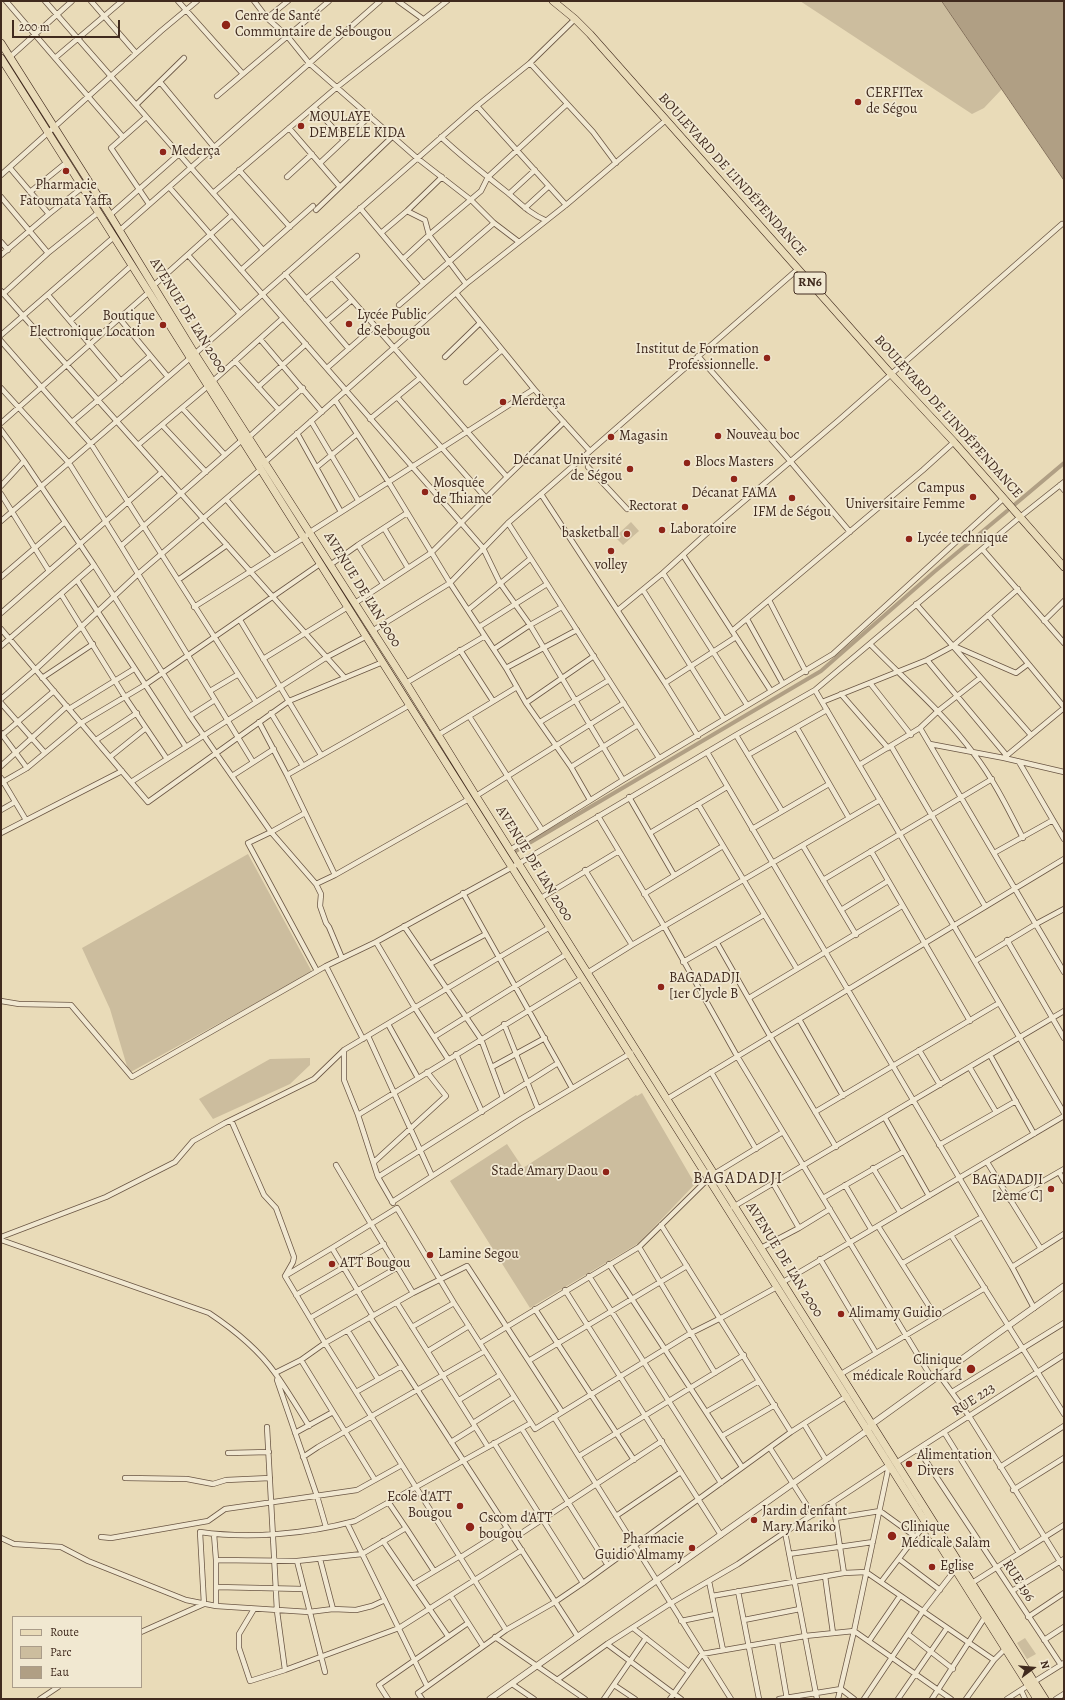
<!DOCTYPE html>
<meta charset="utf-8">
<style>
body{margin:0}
#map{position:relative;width:1065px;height:1700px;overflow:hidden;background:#e9dbb8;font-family:Alegreya,serif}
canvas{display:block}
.frame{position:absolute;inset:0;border:2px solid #402a1e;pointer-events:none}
.legend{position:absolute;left:12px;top:1616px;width:130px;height:72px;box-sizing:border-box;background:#f1e8d1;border:1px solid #aa9c89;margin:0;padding:5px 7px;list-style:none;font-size:12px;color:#402a1e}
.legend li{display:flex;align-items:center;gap:8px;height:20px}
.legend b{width:20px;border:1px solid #aa9c89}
.north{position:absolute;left:1013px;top:1648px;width:40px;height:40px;-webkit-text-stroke:3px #f1e8d1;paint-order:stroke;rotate:74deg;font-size:11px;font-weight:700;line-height:16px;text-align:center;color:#402a1e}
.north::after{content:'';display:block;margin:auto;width:14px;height:18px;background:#402a1e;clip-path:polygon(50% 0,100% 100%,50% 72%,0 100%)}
.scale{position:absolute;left:12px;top:20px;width:108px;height:18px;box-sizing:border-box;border:2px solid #402a1e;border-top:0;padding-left:5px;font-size:12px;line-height:14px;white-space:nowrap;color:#402a1e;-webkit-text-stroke:3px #f1e8d1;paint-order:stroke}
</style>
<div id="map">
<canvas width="1065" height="1700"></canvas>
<div class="frame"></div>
<ul class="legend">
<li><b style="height:5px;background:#e9dbb8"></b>Route</li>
<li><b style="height:11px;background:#ccbd9e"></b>Parc</li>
<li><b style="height:11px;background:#b09f84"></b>Eau</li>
</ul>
<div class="north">N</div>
<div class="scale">200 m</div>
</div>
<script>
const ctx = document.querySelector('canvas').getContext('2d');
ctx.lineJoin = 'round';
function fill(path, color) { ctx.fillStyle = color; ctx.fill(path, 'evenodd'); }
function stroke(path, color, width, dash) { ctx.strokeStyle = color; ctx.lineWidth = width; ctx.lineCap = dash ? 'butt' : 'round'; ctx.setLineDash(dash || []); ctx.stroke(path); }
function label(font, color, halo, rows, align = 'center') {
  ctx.font = font + ' Alegreya,serif'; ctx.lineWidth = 3.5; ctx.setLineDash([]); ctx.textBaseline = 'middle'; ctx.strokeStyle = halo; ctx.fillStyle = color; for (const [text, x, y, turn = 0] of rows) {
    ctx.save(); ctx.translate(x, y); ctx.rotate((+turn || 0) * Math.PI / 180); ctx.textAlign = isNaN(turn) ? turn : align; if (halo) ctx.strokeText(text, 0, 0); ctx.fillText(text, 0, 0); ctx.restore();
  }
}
fill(new Path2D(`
 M800,1H942L1002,89L984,108L972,114Z
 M631,522L639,531L623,545L615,537Z
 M248,854L312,972L129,1073L110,1009L82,948Z
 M310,1058V1065L290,1084L213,1119L199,1099L270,1059Z
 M642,1093L695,1184L639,1243L530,1308L450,1181L507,1144L523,1168L636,1095L637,1096Z
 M1025,1638L1036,1654L1027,1659L1017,1643Z`), '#ccbd9e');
const water = new Path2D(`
 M942,1H1064V180Z`);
fill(water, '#b09f84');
stroke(water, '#83705b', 1);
stroke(new Path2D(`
 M1013,506L1064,463
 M514,852L821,671L934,572L1007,511`), '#b09f84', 4);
const minor = new Path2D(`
 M6,1L123,137
 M45,1L263,250
 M91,1L136,53
 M178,1L243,74
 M254,1L267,18L288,37L309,63L417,158L471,200L494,223L519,242
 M398,1L423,19
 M267,18L288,1
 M10,57L72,1
 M55,58L122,1
 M530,63L593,132L616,163
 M160,82L214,147
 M217,96L329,1
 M136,105L184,58
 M477,106L566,205
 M314,107L344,140
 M146,117L111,148L149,204
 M289,128L340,187
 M441,137C462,157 485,175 508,193C520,203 530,214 545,220
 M320,163L370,116
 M10,168L49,214
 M239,170L290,227
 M1,175L161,31L197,1
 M287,177L312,154
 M169,187L483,548L500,583L530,625L623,780
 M30,192L67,162
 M213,193L336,88L447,1
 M509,194L535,170
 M1,197L48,253
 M360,208L423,283
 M525,208L549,186
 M316,210L393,136
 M407,211L425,220L429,235L466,284
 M110,215L179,154
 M119,231L380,1
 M381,233L407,211L442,177
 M1,242L8,250
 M1,255L49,214L83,187
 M188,255L240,314
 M403,259L429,235L481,191L488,177L567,104
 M241,270L313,206
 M285,274L349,349
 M332,277L507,477
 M153,286L232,215
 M1,291L345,678
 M456,293L534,389
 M3,294L48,253L99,212
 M48,295L121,381
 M306,299L357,256
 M399,305L494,223
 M119,318L168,377
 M70,321L132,265
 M326,322L352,300
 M1,335L114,237
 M260,339L322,412
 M1,341L91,444L256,702
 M698,356L785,455L850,532
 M445,357L480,323
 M235,361L279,410
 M327,368L375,326
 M213,381L283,318
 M466,382L502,350
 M258,387L306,344
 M1,388L69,463L121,546L253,762
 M397,397L486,498
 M335,400L388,481L450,583L506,668L526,703L571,767L590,800
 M182,408L225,455
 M370,419L420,378
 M311,421L358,500
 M72,422L150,356
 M1,423L149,292
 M162,425L206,472
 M1,430L24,461L94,565L190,716L271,832L316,884L321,894L320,906L326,923L329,927L342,958
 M297,433L341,512
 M249,437L303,388
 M138,445L208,386
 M265,462L466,284L566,205L666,120
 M317,467L357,434
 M588,467L627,509
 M1060,485L1064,490
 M1,486L24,461
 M1,494L49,571
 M541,494L665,683L698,736
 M226,499L274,556
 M1,521L190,358L477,106L530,63L575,19
 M508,523L659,758
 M384,528L408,568
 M358,545L383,584
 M121,546L242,440
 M983,550L1064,643
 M683,555L771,691
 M330,565L358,545L407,513
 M663,573L747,705
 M1,577L65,522
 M77,580L186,747
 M178,580L227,545
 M643,590L724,719
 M61,594L125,697L167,759
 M769,600L806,672
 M355,603L431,553L507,477L564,422
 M916,604L1031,735
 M194,607L305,537L310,532L534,389L589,450
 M468,610L530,559
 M618,610L663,573L717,524L839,420L1062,224
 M1,613L162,472
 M988,615L1064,707
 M747,619L783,684
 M240,620L321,755
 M1044,621L1064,601
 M479,627L547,584
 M1,629L148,802L289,701L383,662
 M372,631L450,583L508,523L798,269
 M732,631L923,470L954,442
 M870,644C905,680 944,713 974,754C994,780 1008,809 1023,838
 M1,646L94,565
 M954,646L1016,673L1028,664
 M494,649L530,625L562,607
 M460,650L493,701
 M263,659L348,607
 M927,660L1007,756
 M506,668L577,630
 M42,678L93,644
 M406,683L485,636
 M665,683L736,637
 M870,683L911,735
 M815,690L1064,1113
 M210,691L237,675
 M841,694L888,748
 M1,699L36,669L138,574L261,469
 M822,702L927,660L953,646L1018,589
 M1,703L45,753
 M526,703L594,656
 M69,709L134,669
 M271,713L303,766
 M190,716L215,700
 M469,716L542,830
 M259,722L287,775L335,875
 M540,722L609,680
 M797,728L849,818
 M920,728L1064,972
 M1,733L27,768
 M438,735L517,687
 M736,735L782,811
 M1,736L54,691
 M96,740L137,713
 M930,744L1004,758L1064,772
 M891,746L985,906
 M707,752L1012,1267L1034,1308
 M748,755L827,710
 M110,757L146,728
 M1005,757L1064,708
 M1019,762L1064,839
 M859,765L920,728L938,711L980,678
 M1,766L67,706
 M571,767L638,725
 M287,775L410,705
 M232,776L274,749
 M1,778L26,820
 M131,782L327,657L367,636
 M1,783L27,768L81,723L145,685L320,564
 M476,796L624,703
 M629,797L674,875
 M698,804L797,969
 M1,810L15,802
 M305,813L271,832L248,843L317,971
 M598,816L664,926L737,1056L933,1380
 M752,829L829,784
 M1,833L122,771
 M650,833L727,787
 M803,846L856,935
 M510,850L623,780L833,654L1004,498
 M871,851L970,1021
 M994,853L1053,820
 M585,870L632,945
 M823,880L992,779
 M316,884L335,875L469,799
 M463,893L572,1088
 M644,894L723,846
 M541,898L619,851
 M841,910L888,881
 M404,926L481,1039L503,1098
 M1007,940L1064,1038
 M376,942L415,1008L448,1059
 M717,943L770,1036L836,1147
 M975,961L1036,924L1064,909
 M683,962L764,915
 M430,964L486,934
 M326,966L363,1039
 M587,973L632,945L880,800
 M749,998L902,906
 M1,1001L19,1004L71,1005L132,1077L326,966L376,942L518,864L736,735L815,690L1020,517L1064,482
 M799,1019L843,1096
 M388,1024L418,1078
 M504,1024L538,1109
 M368,1036L432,1176
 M434,1037L567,954
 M344,1050V1080L358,1115L378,1177L393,1203
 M919,1050L940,1085
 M456,1054L482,1112
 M990,1055L1034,1134
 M492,1067L545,1038
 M970,1068L996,1112
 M711,1072L756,1149
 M667,1099L1064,859
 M815,1112L999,1003
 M358,1115L582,978
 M885,1118L929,1196
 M231,1120L264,1195L276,1208L294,1257L293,1262L285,1276L325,1343L506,1630
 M939,1145L1016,1101
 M374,1162L446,1096L427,1072
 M987,1162L1041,1249
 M336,1165L371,1224L413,1293
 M873,1168L900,1212
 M1059,1172L1064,1181
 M714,1174L783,1132
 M378,1177L558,1063
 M773,1183L799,1228
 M845,1185L871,1229
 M823,1198L903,1152
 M1010,1200L1064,1169
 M392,1202L521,1119L631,1053
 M733,1207L1064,1011
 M661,1225L791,1432
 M878,1226L936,1317
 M951,1235L1064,1414
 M1,1237L106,1197L175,1162L193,1141L225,1123L314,1079L344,1050L550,927
 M1,1240L209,1313C233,1329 258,1349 275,1373C287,1390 298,1408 309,1426
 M639,1247L715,1373
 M332,1248L373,1316
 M761,1248L799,1228L830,1209
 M820,1259L876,1353
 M903,1263L982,1217
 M609,1264L742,1467
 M1012,1267L1064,1234
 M285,1276L332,1248L397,1208L454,1303L535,1429L691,1333L721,1318L777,1287
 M589,1276L721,1483
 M783,1282L1064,1116
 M565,1290L721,1535
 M296,1295L384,1244
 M397,1303L488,1447
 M535,1309L634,1460
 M370,1317L578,1637
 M310,1318L398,1267
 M412,1327L454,1303
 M348,1331L378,1379
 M480,1343L639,1247L709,1178
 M428,1351L469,1326
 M301,1360L375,1480
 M530,1360L687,1266
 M275,1373L301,1360L325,1343L413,1293L467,1266L562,1412
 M841,1374L985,1288
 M940,1376L969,1416L1064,1568
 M277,1380L317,1496L326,1527
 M356,1392L402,1366
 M952,1392L1064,1323
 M459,1400L500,1375
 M706,1412L759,1381
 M554,1417L731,1699
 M473,1423L514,1397
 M804,1424L826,1460
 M522,1429L607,1564
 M944,1432L1019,1553
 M295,1433L333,1412
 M722,1436L775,1405
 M451,1442L475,1427
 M494,1443L583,1583
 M770,1448L813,1515
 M918,1449L1061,1665
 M228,1453L269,1452
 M579,1456L744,1355
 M303,1457L318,1447L485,1351
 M896,1463L1064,1355
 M1000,1467L1064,1426
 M125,1478L187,1479L213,1484L226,1480L270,1478
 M1013,1490L1064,1458
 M833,1502L889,1465
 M616,1516L681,1472
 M836,1518L880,1511L916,1537
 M347,1523L427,1686
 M406,1528L434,1571
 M785,1532L817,1699
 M214,1534L216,1560V1606
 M101,1537L111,1538L208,1521L225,1509L357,1490L402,1465
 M1,1538L14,1544L61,1547L88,1561L186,1600L216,1606L309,1612L333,1609L356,1610L372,1606L385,1600
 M514,1538L662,1441
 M383,1541L448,1636
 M789,1554L873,1542
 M461,1557L507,1528
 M320,1559L333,1609
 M899,1559L940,1590
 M216,1560L297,1561L362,1554L406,1528L389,1503
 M297,1561L325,1672
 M825,1576L833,1633
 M709,1581L723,1650
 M881,1582L926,1523
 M972,1583L1064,1525
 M413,1584L460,1556
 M217,1587L304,1589
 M738,1591L759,1699
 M1012,1591L1064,1559
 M451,1596L483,1646
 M712,1596L844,1573L866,1572L994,1660
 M254,1609L239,1634V1648L250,1681L285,1670L277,1611L267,1427
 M1028,1617L1064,1593
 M744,1620L800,1609
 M681,1621L715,1614
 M633,1628L689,1672
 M141,1632L204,1604L200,1532C249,1539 307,1534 355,1521L531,1423
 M908,1634L953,1669
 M495,1637L585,1699
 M1044,1640L1064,1627
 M777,1641L787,1699
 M869,1641L900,1596
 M607,1644L681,1699
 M285,1670L399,1628L522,1550
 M557,1680L607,1644L671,1603L738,1564L785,1532L833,1502L844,1573
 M512,1684L534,1699
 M614,1685L635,1699
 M40,1699L58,1687
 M388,1699L379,1685L468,1623
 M422,1699L418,1693L506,1630L555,1602L583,1583L791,1432L847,1396
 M604,1699L646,1638
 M670,1699L702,1654L805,1636L854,1631L951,1699
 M779,1699L841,1689L854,1699
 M838,1699L854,1631L889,1465
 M864,1699L923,1611L955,1570
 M898,1699L947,1628
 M932,1699L985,1617
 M966,1699L994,1660L1005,1649
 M1007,1699L1021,1690
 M1025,1699L1021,1690L1064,1663
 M1056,1699L1064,1694`);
const tertiary = new Path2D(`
 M490,1699L868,1430L872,1424L987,1341L1064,1286`);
const primary = new Path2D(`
 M1,43L110,215L195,354L406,683L476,796L1045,1699
 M1,58L1037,1699`);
const trunk = new Path2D(`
 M553,1L575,19L590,34L891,374L954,442L1064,567`);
stroke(minor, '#6a5644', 6);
stroke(tertiary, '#6a5644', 7);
stroke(primary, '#402a1e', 8);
stroke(trunk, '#402a1e', 8);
stroke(minor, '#f1e8d1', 4.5);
stroke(tertiary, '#f1e8d1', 5.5);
stroke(primary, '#e9dbb8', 7);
stroke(trunk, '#e9dbb8', 7);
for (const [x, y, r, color] of [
 [226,25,5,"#8f2418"],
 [858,102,4,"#8f2418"],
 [301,126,4,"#8f2418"],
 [163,152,4,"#8f2418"],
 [66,171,4,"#8f2418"],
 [349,324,4,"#8f2418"],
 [163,325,4,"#8f2418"],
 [767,358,4,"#8f2418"],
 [503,402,4,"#8f2418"],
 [718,436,4,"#8f2418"],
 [611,437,4,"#8f2418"],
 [687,463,4,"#8f2418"],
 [630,469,4,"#8f2418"],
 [734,479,4,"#8f2418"],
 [425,492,4,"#8f2418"],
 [973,497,4,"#8f2418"],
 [792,498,4,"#8f2418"],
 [685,507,4,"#8f2418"],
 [662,530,4,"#8f2418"],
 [627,534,4,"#8f2418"],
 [909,539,4,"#8f2418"],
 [611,551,4,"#8f2418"],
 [661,987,4,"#8f2418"],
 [606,1172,4,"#8f2418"],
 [1051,1189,4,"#8f2418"],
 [430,1255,4,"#8f2418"],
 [332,1264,4,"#8f2418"],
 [841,1314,4,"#8f2418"],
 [971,1369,5,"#8f2418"],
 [909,1464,4,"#8f2418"],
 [460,1506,4,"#8f2418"],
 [754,1520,4,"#8f2418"],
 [470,1527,5,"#8f2418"],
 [892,1536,5,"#8f2418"],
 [692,1548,4,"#8f2418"],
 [932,1567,4,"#8f2418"]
]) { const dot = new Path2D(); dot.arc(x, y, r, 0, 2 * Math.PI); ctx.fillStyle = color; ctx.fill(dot); stroke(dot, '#f1e8d1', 1.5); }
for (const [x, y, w] of [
 [810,283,32]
]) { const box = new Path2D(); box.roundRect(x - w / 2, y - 11, w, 22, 3); ctx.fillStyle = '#f1e8d1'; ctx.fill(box); stroke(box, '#402a1e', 1); }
label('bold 13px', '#402a1e', null, [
 ["RN6",810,283]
]);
label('14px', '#402a1e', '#f1e8d1', [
 ["Cenre de Santé",235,17],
 ["Communtaire de Sebougou",235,33],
 ["CERFITex",866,94],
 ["de Ségou",866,110],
 ["MOULAYE",309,118],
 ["DEMBELE KIDA",309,134],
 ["Mederça",171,152],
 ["Pharmacie",66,186,"center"],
 ["Fatoumata Yaffa",66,202,"center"],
 ["Lycée Public",357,316],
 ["de Sebougou",357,332],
 ["Boutique",155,317,"right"],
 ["Electronique Location",155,333,"right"],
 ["Institut de Formation",759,350,"right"],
 ["Professionnelle.",759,366,"right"],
 ["Merderça",511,402],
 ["Nouveau boc",726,436],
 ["Magasin",619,437],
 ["Décanat Université",622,461,"right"],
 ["de Ségou",622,477,"right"],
 ["Blocs Masters",695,463],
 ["Mosquée",433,484],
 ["de Thiame",433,500],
 ["Campus",965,489,"right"],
 ["Universitaire Femme",965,505,"right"],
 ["Décanat FAMA",734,494,"center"],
 ["Rectorat",677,507,"right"],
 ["IFM de Ségou",792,513,"center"],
 ["Laboratoire",670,530],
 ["basketball",619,534,"right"],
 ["Lycée technique",917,539],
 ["volley",611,566,"center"],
 ["BAGADADJI",669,979],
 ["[1er C]ycle B",669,995],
 ["Stade Amary Daou",598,1172,"right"],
 ["BAGADADJI",1043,1181,"right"],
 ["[2ème C]",1043,1197,"right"],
 ["Lamine Segou",438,1255],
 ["ATT Bougou",340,1264],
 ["Alimamy Guidio",849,1314],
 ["Clinique",962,1361,"right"],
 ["médicale Rouchard",962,1377,"right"],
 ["Alimentation",917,1456],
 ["Divers",917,1472],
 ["Ecole d'ATT",452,1498,"right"],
 ["Bougou",452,1514,"right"],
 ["Jardin d'enfant",762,1512],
 ["Mary Mariko",762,1528],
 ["Cscom d'ATT",479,1519],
 ["bougou",479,1535],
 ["Clinique",901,1528],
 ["Médicale Salam",901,1544],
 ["Pharmacie",684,1540,"right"],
 ["Guidio Almamy",684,1556,"right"],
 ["Eglise",940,1567]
], 'left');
label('14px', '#402a1e', '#f1e8d1', [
 ["BOULEVARD DE L'INDÉPENDANCE",732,175,48],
 ["AVENUE DE L'AN 2000",188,316,58],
 ["BOULEVARD DE L'INDÉPENDANCE",948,417,48],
 ["AVENUE DE L'AN 2000",362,590,58],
 ["AVENUE DE L'AN 2000",534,864,58],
 ["AVENUE DE L'AN 2000",784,1260,58],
 ["RUE 223",974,1400,-33],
 ["RUE 196",1018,1581,57]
]);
ctx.letterSpacing = '1px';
label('16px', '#402a1e', '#f1e8d1', [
 ["BAGADADJI",738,1179]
]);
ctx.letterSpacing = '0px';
</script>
